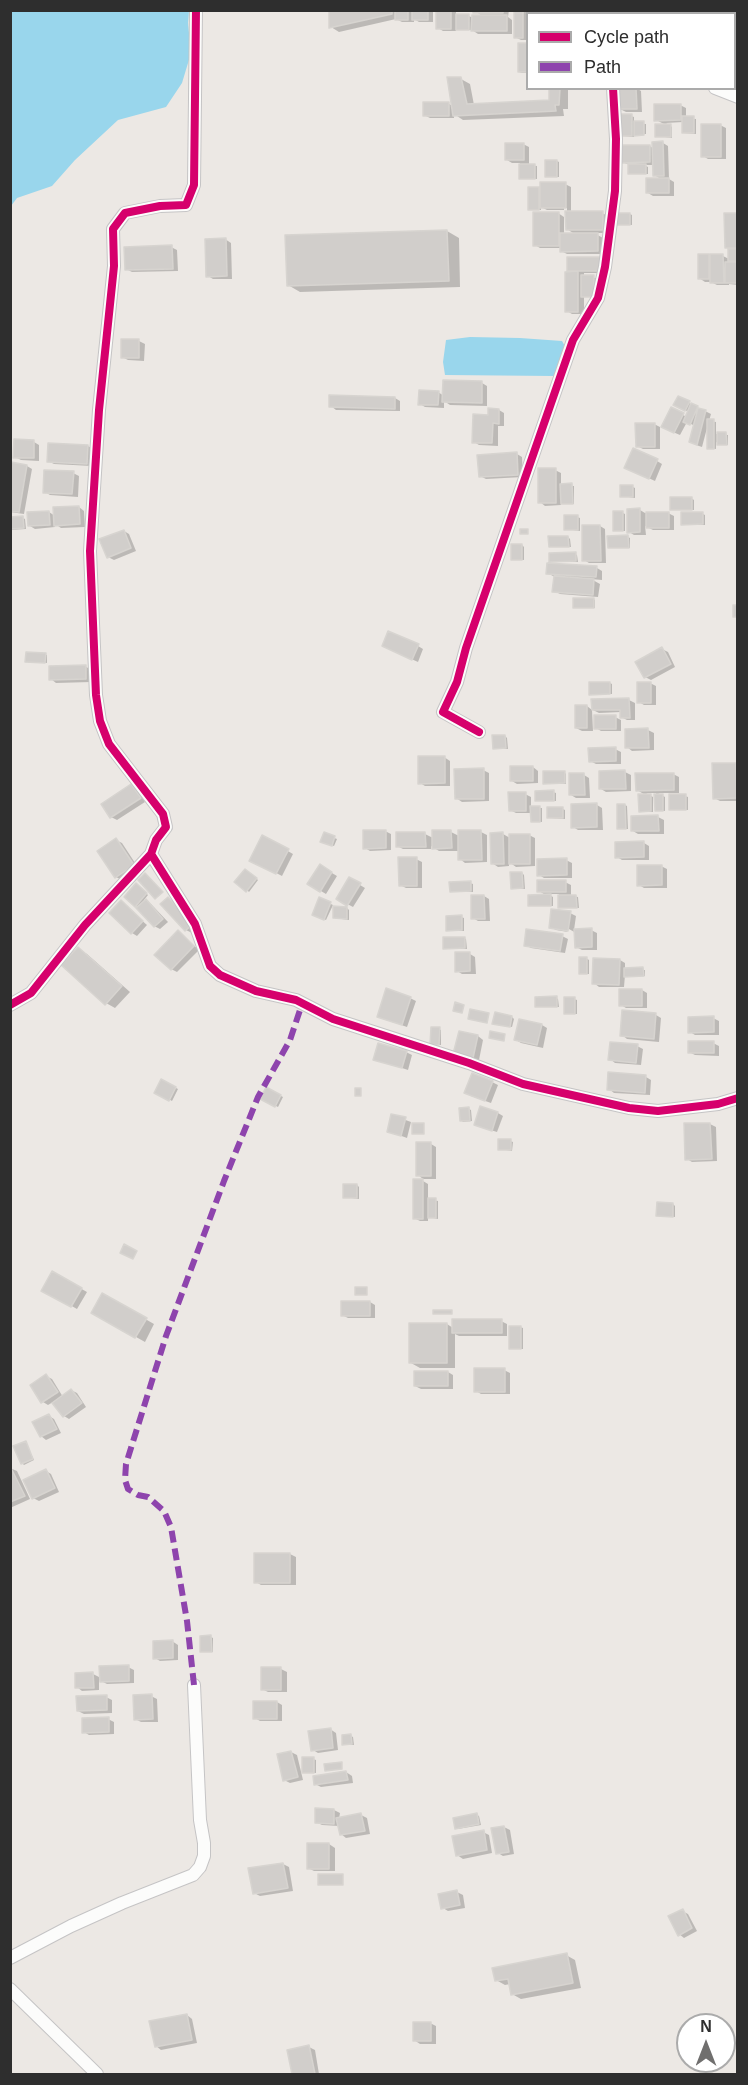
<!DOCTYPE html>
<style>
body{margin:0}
#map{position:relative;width:748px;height:2085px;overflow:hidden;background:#ece8e4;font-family:Helvetica,sans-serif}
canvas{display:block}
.frame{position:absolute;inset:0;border:12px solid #2e2e2e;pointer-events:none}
.legend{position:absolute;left:526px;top:12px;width:210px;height:78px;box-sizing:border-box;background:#fff;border:2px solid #ababab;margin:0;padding:8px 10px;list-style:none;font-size:18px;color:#2e2e2e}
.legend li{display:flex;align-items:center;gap:12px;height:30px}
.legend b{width:30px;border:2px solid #ababab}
.north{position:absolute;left:676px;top:2013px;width:60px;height:60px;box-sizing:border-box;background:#fff;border:2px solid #ababab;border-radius:50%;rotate:0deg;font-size:16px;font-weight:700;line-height:24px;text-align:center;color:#2e2e2e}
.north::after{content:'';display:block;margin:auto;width:21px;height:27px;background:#706f6e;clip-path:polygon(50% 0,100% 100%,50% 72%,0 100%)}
</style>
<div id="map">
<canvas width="748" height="2085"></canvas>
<div class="frame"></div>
<ul class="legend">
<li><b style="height:8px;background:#d6006c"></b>Cycle path</li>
<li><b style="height:8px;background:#8e44ad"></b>Path</li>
</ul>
<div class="north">N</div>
</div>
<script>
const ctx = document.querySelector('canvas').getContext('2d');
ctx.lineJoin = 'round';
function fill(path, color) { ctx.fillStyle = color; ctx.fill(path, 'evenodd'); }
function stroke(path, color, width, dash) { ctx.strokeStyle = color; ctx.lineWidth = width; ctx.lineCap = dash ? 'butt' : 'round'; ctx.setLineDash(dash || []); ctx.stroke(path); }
fill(new Path2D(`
 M11,11H189L188,23L191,53L182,83L166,107L118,120L75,160L52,186L17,198L11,206Z
 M470,337L520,338L562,341L566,348L554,376L445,375L443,362L446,340Z`), '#99d6ec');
fill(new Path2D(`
 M330,10H433V22H419L414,19V22H402L396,19L339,32L331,27Z
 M438,10H456V15L469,16L473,18L482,16L475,11L461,10H509L508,17L512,20V34H478L472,30H459L456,28V31H443L438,28Z
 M515,10H555L560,13L528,14V40H521L515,37Z
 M617,10H665V13L617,14Z
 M527,44L528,73H522L519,72Z
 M461,79L470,84L474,105L551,101L550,88H568V109H563L564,116L463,120L454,114V118H430L424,115L449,104L453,106Z
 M734,81L738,82V90L733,88Z
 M620,88H636L641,91L642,112H626L620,109Z
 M680,105L686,108V118L696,119V134L683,133V122L666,123L672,127V138L657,136L666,125L656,120Z
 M631,116L634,117V123L646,124V134H634V137L622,136Z
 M720,125L726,128V159H708L703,156Z
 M663,143L668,146L669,179L674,182V196H653L648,193L661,179L654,175V165H644L648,167V174H632L630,173V165L622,162L650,146L654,149Z
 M523,144L529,147V165L537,166V179L520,178V163H512L507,160Z
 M557,161L559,162V177H549Z
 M565,184L571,187V213H602L608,216V233H594L603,238V254H567L561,251V248H540L535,245L558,213L564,217V235H576L567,229V208H564V210H547L541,207V210L530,209L538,189L542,190Z
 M630,214L632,215V225L618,224Z
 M736,214L738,285L729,284V285H717L711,282H705L699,278V256H723L729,259V248L727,247Z
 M447,231L459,238L460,287L300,292L288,285Z
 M225,239L231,243L232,279H213L208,276Z
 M171,247L177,250L178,271L132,272L126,269Z
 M568,259L605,273H584V277L596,278V297H584V314H572L567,311Z
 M123,340L139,341L145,344L144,361L128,360L122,357Z
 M482,383L487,386V406L450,405L444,401V408L425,407L420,404L438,392L444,396Z
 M395,398L400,401V411L336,410L331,406Z
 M679,398L711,414L709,421L716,422V434L728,435V445H721L716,442V449L708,448L707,428L702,447L696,445L691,442L695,426L687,422L680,435L668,430L671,409L687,417L689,412L675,405Z
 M499,410L504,413V426H498V446L479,445L474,442L489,416Z
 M654,424L660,427V449H643L637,446Z
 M34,442L39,445V461L21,460L15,457Z
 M88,446L93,449L92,466L54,464L48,461Z
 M517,454L522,457L523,477L486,479L480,476Z
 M657,461L662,464L655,481L631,470Z
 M12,463L27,466L32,469L24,514L10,512Z
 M555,470L561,473V485L574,486V504L561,503V505L545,506L540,502Z
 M73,473L79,476L78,497L50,495L45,492Z
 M633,487L635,488V498L621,496Z
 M691,498L694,500V510L672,509Z
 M79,507L84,511L85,527L61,528L55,524V527L35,529L30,526L49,512L55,516Z
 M640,510L645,513H668L674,516V530H653L645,526L646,535H634L629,532Z
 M623,513L625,514V531H617L615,530Z
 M703,514L705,515V525L682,524Z
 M577,517L580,518V531L565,529Z
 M23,518L25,519L26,529L10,530V519Z
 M600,526L605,529L606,563H589L584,560Z
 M124,531L129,534L136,551L114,560L108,557Z
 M568,537L570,539L571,547L550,546Z
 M628,537L630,538V548L609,547Z
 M522,545L524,547V560L513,559Z
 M575,554L577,555L578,562L550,561Z
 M597,568L602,571V580L591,579L600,584L598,597L560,594L554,591L555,577L547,573Z
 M591,598L595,600V608H574Z
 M418,646L423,649L418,662L389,649Z
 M662,649L668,652L675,667L651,680L645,677Z
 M45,654L47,655V663L27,661Z
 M85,666L91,670V682L56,683L51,679Z
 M610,683L612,684V694H591Z
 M650,683L656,686V705H644L639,702Z
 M593,700H629L635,703V720H627L621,717V712L599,713L593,710Z
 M587,706L592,710L593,731H582L576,728Z
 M615,717L621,720V731H601L596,728Z
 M648,730L654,733V750L632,751L627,747Z
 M505,736L507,738L508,749L494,748Z
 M615,749L621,752V764H596L590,761Z
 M444,757L450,761V786H425L420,783Z
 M736,764L738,765V801H720L714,798Z
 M533,767L538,771V783L517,784L512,781Z
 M483,770L489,773V801L462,802L456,798Z
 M564,772L566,774V784L545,783Z
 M625,772L631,775V791L606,792L601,789Z
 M673,774L679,777V793H658L665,797V811L656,810V793H646L653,797V812L640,811L647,796L637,790Z
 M584,775L589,778L590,798H576L571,795Z
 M131,786L137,789L145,802L117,820L111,817Z
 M553,792L556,793V801L537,800Z
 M525,794L531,797V807L542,808V822L532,821V813H516L510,810Z
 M685,796L688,797V810L671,809Z
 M597,805L602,808L603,830H578L573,827Z
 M625,805L627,806L628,829H621L619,828Z
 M563,809L565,810V819L549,818Z
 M658,817L664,820V834H638L633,831Z
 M385,831L391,834V850L370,851L365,848Z
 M433,832H451L459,836L481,832L487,835V862L465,863L460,859L459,851H439L431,846V849H403L397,846L425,834L433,838Z
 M324,834L337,839L334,846L324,842Z
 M503,834L510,838L529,835L535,838V866L516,867L509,862V866L498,867L492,863Z
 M263,837L293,854L282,876L251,860Z
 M116,840L122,843L139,869L122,880L116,877Z
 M644,843L649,846V860H622L617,857Z
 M416,859L422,862V888H406L400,885Z
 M566,860L572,863V878H544L539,875Z
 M320,866L337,876L326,894L309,884Z
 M661,866L667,869V888H644L639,885Z
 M248,872L258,880L249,892L247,890Z
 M522,873L524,875L525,889L512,888V874Z
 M350,879L365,888L353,907L338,899Z
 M565,882L571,885V896L578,897L579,908L560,907L559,894H548L553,897V906L529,905L547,896L539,891Z
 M470,883L473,884V892L451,891Z
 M138,887L148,895L144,900L151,904L168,922L160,929L154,926L136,906Z
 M484,896L489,899L490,921H478L473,918Z
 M168,899L174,902L197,928L192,933L186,930L162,904Z
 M320,899L333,905L326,920L314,915Z
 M121,902L147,925L137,936L132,933Z
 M347,908L349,910V920L334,918Z
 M570,913L576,916L574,930H591L597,933V950H582L576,947V933L562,925L561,928L568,932L556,930L550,927Z
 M461,917L464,918V931L448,930Z
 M178,932L199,950L177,972L171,969Z
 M562,936L568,939L565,953L531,948L525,945Z
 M464,938L466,939L467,949L444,948Z
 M78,949L87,954L130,992L115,1008L106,1003Z
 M470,954L475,957L476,974H462L457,971Z
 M586,958L589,960V974H583L581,973Z
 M620,960L625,963V969L645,970V976L628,977L625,975L624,987H599L594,983Z
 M642,990L647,993V1008H626L621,1005Z
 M410,998L416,1001L407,1027L384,1019Z
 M556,998L558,999L559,1007L536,1006Z
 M574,999L577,1000V1014H568L566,1013Z
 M656,1015L661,1018L659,1042L627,1039L622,1035Z
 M512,1017L514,1019L512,1027L496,1024Z
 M713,1018L719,1021V1035H695L690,1032Z
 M542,1025L547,1028L543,1048L521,1043L516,1040Z
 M439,1029L441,1030V1045H434L432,1044Z
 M460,1032L478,1036L483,1040L479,1060L455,1053Z
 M713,1043L719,1046V1056L695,1055L689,1052Z
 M637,1046L643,1049L641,1065L615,1063L610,1059Z
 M406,1052L412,1055L408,1070L375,1059Z
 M646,1077L651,1080L650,1095L614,1093L609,1089Z
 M162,1081L178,1089L172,1101L156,1092Z
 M492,1082L498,1085L491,1103L471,1096Z
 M267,1089L283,1097L278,1107L262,1099Z
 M469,1109L471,1110L472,1121L463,1122L461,1120Z
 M498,1113L503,1116L497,1132L481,1127Z
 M392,1115L411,1122L407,1138L388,1131Z
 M710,1124L716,1127L717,1161L692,1162L687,1159L686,1125Z
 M510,1141L513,1142L512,1151L500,1149Z
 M431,1144L436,1147V1179H423L418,1175Z
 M423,1181L428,1184V1199L438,1201V1219L428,1217V1221H420L414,1218Z
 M357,1185L359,1187V1199L344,1197Z
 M673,1204L675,1206V1217L658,1215Z
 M53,1273L87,1292L77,1309L43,1290Z
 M103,1295L154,1324L145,1342L93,1313Z
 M370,1302L375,1305V1318H348L342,1315Z
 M501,1321L507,1324V1336H459L455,1334V1368H420L411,1363L447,1324L453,1328Z
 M520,1327L523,1328V1349H512L510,1348Z
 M504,1370L510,1373V1394H481L476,1391Z
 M448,1372L453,1375V1389H421L415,1386Z
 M46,1376L52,1379L63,1397L71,1390L77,1393L86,1407L69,1419L64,1416L53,1402L48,1405L43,1402Z
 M49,1416L54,1419L61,1433L46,1440L41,1436Z
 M26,1443L34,1460L24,1465L22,1463Z
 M10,1468L17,1471L30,1499L10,1508Z
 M46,1471L51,1474L59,1492L39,1501L33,1498Z
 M256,1554H290L296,1557V1585H261L256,1582Z
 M211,1637L213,1638V1652H204L201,1651Z
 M172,1641L178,1645V1660L160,1661L155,1658Z
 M128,1667L134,1670V1683L107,1684L99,1680V1690L82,1691L77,1687L93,1674L101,1678Z
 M262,1669H281L287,1672V1692H268L262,1689Z
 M151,1696L157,1699L158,1722H141L135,1719Z
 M106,1697L112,1700V1713L84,1714L78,1711Z
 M277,1702L282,1705V1721H260L255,1718Z
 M108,1719L114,1722V1734L89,1735L84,1732Z
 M330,1729L336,1733L338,1750L318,1753L313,1750Z
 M351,1736L353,1737L354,1745L344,1744Z
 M291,1752L297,1755L303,1780L290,1783L284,1780Z
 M313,1759L316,1760V1773L304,1772Z
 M346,1772L352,1776L353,1783L321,1787L315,1784Z
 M316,1809L334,1810L340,1813L339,1819L361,1815L367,1818L370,1834L346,1838L341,1834L339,1826L322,1825L316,1822Z
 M477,1815L479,1816L481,1825L458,1829L456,1828Z
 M504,1827L510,1830L514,1854L503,1856L498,1853Z
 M483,1832L489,1835L492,1853L463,1859L457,1855Z
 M329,1844L335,1848V1871H314L308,1868Z
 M283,1864L289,1867L293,1891L260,1896L254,1893Z
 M457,1892L463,1895L465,1908L448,1911L443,1908Z
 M682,1911L688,1914L697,1931L684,1938L679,1934Z
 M566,1955L575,1960L581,1988L521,1999L512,1994L510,1984L505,1985L496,1980Z
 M187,2015L192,2019L197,2043L161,2050L156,2046Z
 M430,2023L436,2026V2044H420L414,2040Z
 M309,2047L315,2050L319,2074H293L289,2051Z`), '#0003');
const building = new Path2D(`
 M329,10H392V14L329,28Z
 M395,10H408V20H395Z
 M412,10H428V20H412Z
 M436,10H451V29H436Z
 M473,10H503V13H473Z
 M514,10H523V38H514Z
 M527,10H552V14H528V29Z
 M581,10H595V14H581Z
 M628,10H642V14H628Z
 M456,14H469V30H456Z
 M472,15H507V31H471Z
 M734,31H738V77H734Z
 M518,43H527V72H518Z
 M447,77H461L467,104L549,100V88H560L559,105H555L556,111L453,116Z
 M618,88H636L637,109H619Z
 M423,102H449V116H423Z
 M654,104H681V120L654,121Z
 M620,114H632V136H620Z
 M682,116H694V133H682Z
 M634,121H644V135L634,136Z
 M655,124H671V137H655Z
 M701,124H721V157H701Z
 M663,141L664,176H653L652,142Z
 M505,143H524V160H505Z
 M620,145H650V162L620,163Z
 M545,160H557V177H545Z
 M519,164H535V179H519Z
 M628,164H646V174H628Z
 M646,178H669V193H646Z
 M540,182H566V208H540Z
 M528,187H539V210H528Z
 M565,211H603V230H566Z
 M533,212H559V246H533Z
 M616,213H630V225H616Z
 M724,213H737V248H725Z
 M447,230L449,281L287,286L285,235Z
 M560,233H598V251L560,252Z
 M226,238L227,276L206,277L205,239Z
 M172,245L173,269L125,270L124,247Z
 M728,249H738V261H728Z
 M698,254H709V279H698Z
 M710,254H723L724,283H710Z
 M567,257H600V271H567Z
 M725,262H738V283H725Z
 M578,271V312H565V272Z
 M581,275H594V297H581Z
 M121,339H139V358H121Z
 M443,380L482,381V403L442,402Z
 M419,390L439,391L438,405H418Z
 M329,395L395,397V409L329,407Z
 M678,396L690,401L685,411L673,405Z
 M691,403L698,406L690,425L683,422Z
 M671,407L684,413L674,433L661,427Z
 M488,408L499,409V424L493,423L492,443H472L473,414L488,415Z
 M698,408L706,410L697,445L689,442Z
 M707,419H714V449H707Z
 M635,423H655V447H636Z
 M717,432H726L727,445H717Z
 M14,439L34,440V458H13Z
 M48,443L88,445L87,464L47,462Z
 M633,448L658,459L649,479L624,468Z
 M517,452L518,475L479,477L477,455Z
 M11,462L27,465L19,512L10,511Z
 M538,468H556V503H538Z
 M44,470L74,471L72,494L43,493Z
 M572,483L573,504H561L560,484Z
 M620,485H633V497H620Z
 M670,497H692V510H670Z
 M79,506L80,524L54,526L53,507Z
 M640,508V532L627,533V509Z
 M49,511L50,525L28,526L27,512Z
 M613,511H623V531H613Z
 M646,512H669V528H646Z
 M681,512H703V524L681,525Z
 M564,515H578V530H564Z
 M23,516L24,528L10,529V517Z
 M582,525H600L601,561H582Z
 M520,529H528V534H520Z
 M124,530L131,548L107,558L99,539Z
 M628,535L629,548H608L607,536Z
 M548,536H568L569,547H549Z
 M511,544H522V560H511Z
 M576,552V561L549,562V553Z
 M547,563L597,566L596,577L546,574Z
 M554,576L594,579L593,595L552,592Z
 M573,598H594V608H573Z
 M733,605H738V617H733Z
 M388,631L419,644L412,660L382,646Z
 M662,647L671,664L644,678L635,662Z
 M26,652L46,653L45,663L25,662Z
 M86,665V679L49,680V666Z
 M589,682H610V694L589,695Z
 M637,682H651V703H637Z
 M629,698L630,718H620V710H592L591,699Z
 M575,705H587V728H575Z
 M594,715H616V729H594Z
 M648,728L649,748H625V729Z
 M492,735H505L506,748L493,749Z
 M616,747V761L589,762L588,748Z
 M418,756H445V783L418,784Z
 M712,763H736L737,798L713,799Z
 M510,766H533V781H510Z
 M484,768V799H455L454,769Z
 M625,770L626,789H599V771Z
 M543,771H565V783L543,784Z
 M569,773H584L585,795H569Z
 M635,773H674V790L636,791Z
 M131,784L141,798L110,818L101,804Z
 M554,790V801H535V791Z
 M508,792H526V811H509Z
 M638,794H651V811L639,812Z
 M654,794H663V811H655Z
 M669,794H686V810H669Z
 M597,803V827L571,828V804Z
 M617,804H625L626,829H617Z
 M530,806H540V822H531Z
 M547,807H563V818H547Z
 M658,815L659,831H631V816Z
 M363,830H386V848L363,849Z
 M432,830H451L452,848L432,849Z
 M458,830H481L482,860H458Z
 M324,832L335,836L332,846L320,842Z
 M396,832H425L426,847H396Z
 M503,832L504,864H491L490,833Z
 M509,834H530V864H509Z
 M262,835L289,849L276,874L249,861Z
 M116,838L134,865L115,878L97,851Z
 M644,841V857L615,858V842Z
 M398,857H417V886H399Z
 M567,858V875L537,876V859Z
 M320,864L332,872L320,892L307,884Z
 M637,865H662V885L637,886Z
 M245,869L257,878L246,892L234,882Z
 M510,872H522L523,888L511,889Z
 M145,873L163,892L155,899L138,880Z
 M349,877L361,883L347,906L336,899Z
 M537,880H566V892H537Z
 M471,881V891L450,892L449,882Z
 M136,883L147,893L135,907L124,897Z
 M551,894V906H528V895Z
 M471,895H484L485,919H471Z
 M558,895H576L577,908H558Z
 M168,897L193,924L185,931L160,904Z
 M319,897L331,902L324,920L312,915Z
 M146,899L163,919L154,927L136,908Z
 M121,900L143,921L131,934L109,913Z
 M333,906L347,907V919L333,918Z
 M551,909L571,911L568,931L549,928Z
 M462,915V930L446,931V916Z
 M592,928V947L575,948L574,929Z
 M526,929L563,934L560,951L524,946Z
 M178,930L194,946L171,970L154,955Z
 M443,937H465V948L443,949Z
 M78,947L122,986L105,1005L61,965Z
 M455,952H470V971L455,972Z
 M579,957H587V974H579Z
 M593,958L620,959L619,985L592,984Z
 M643,967L644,976L624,977V968Z
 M386,988L411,997L402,1025L377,1017Z
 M619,989H642V1006H619Z
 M557,996V1007H535V997Z
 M564,997H575V1014H564Z
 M455,1002L464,1005L462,1013L453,1011Z
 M470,1009L489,1013L487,1023L468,1019Z
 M622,1010L656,1013L654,1039L620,1036Z
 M495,1012L512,1016L510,1027L492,1024Z
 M714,1016V1032L688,1033V1017Z
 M519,1019L542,1024L537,1045L514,1040Z
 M431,1027H440L439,1045H430Z
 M459,1031L478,1035L473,1058L453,1054Z
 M490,1031L505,1034L504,1041L489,1038Z
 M688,1041H714V1053H688Z
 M610,1042L638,1044L636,1063L608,1060Z
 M378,1043L407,1051L402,1068L373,1060Z
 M608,1072L646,1075L645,1093L607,1090Z
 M472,1073L493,1081L485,1101L464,1093Z
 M161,1079L176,1087L169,1101L154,1093Z
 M266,1087L281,1095L275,1107L260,1099Z
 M355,1088H361V1096H355Z
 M480,1106L498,1112L492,1131L474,1125Z
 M469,1107L470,1121H460L459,1108Z
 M391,1114L406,1117L401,1136L387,1132Z
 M412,1123H424V1134H412Z
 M684,1123H710L712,1159L685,1160Z
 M498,1139H511V1150H498Z
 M416,1142H431V1176H416Z
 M413,1179H423V1219H413Z
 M343,1184H357V1198H343Z
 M428,1198H436V1218H428Z
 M657,1202L673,1203V1217L656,1216Z
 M124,1244L137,1251L133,1259L120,1253Z
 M52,1271L82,1288L71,1307L41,1291Z
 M355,1287H367V1295H355Z
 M102,1293L147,1318L135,1338L91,1313Z
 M341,1301H370V1316H341Z
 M433,1310H452V1314H433Z
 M452,1319H502V1333H452Z
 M409,1323H447V1363H409Z
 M509,1326H521V1349H509Z
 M474,1368H505V1392H474Z
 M414,1371H448V1386H414Z
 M46,1374L58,1392L41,1403L30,1385Z
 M71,1389L82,1403L63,1417L52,1403Z
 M49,1414L57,1429L40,1437L32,1422Z
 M26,1441L33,1459L21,1464L13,1446Z
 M10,1466L25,1496L10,1502Z
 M46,1469L55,1488L32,1499L23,1480Z
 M254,1553H290V1583H254Z
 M211,1635L212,1652H200V1636Z
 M173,1640V1658L153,1659V1641Z
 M129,1665V1681L100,1682L99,1666Z
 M261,1667H281V1690H261Z
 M93,1672L94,1688H75V1673Z
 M152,1694L153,1719L134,1720L133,1695Z
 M107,1695V1710L77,1711L76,1696Z
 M253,1701H277V1719H253Z
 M109,1717V1732L82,1733V1718Z
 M331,1728L333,1748L311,1751L308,1731Z
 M351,1734L352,1744L342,1745V1735Z
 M291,1751L298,1777L283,1781L277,1754Z
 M302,1757H314V1773H302Z
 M342,1762V1769L325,1771L324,1764Z
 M346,1771L348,1780L314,1785L313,1776Z
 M315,1808L334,1809V1824L315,1823Z
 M361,1813L365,1831L340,1835L336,1818Z
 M477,1813L479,1824L455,1829L453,1818Z
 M504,1826L509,1852L496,1854L491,1828Z
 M484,1830L487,1850L456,1856L452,1836Z
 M307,1843H329V1869H307Z
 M283,1863L288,1888L253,1894L248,1868Z
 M318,1874H343V1885H318Z
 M457,1890L460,1905L441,1909L438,1894Z
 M683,1909L692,1928L678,1936L668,1916Z
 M567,1953L573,1983L511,1995L508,1979L495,1981L492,1968Z
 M187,2014L192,2040L155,2047L149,2021Z
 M413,2022H431V2041H413Z
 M309,2045L315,2074H292L287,2050Z`);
fill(building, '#d1cecb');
stroke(building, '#d7d4d0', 1.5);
const street = new Path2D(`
 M572,10L575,14
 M715,88L738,97
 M479,732L443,712L457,682L466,648L573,340L598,298L605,267L615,191L616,139L613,88
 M151,854L195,924L210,966L220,975L256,991L296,1000L333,1019L469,1063L523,1084L629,1108L658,1111L718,1104L738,1098
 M10,1005L31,993L85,925L151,854L156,840L166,827L163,814L109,744L100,721L96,695L90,551L99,410L114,266L113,229L125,213L160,206L186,205L194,185L196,10
 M10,1958L71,1926L122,1903L193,1875L200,1867L204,1856V1843L200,1820L194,1685
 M10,1989L97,2074`);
stroke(street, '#c5c4c5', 14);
stroke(street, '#fcfcfb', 12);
stroke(new Path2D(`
 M194,1685L187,1621L171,1527L164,1511L148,1497L138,1495L128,1489L125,1480L126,1464L166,1336L224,1181L258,1097L290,1040L302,1004`), '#8e44ad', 6, [12, 6]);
stroke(new Path2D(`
 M479,732L443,712L457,682L466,648L573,340L598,298L605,267L615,191L616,139L613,88
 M151,854L195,924L210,966L220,975L256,991L296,1000L333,1019L469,1063L523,1084L629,1108L658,1111L718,1104L738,1098
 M10,1005L31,993L85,925L151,854L156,840L166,827L163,814L109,744L100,721L96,695L90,551L99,410L114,266L113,229L125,213L160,206L186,205L194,185L196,10`), '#d6006c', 8);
</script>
